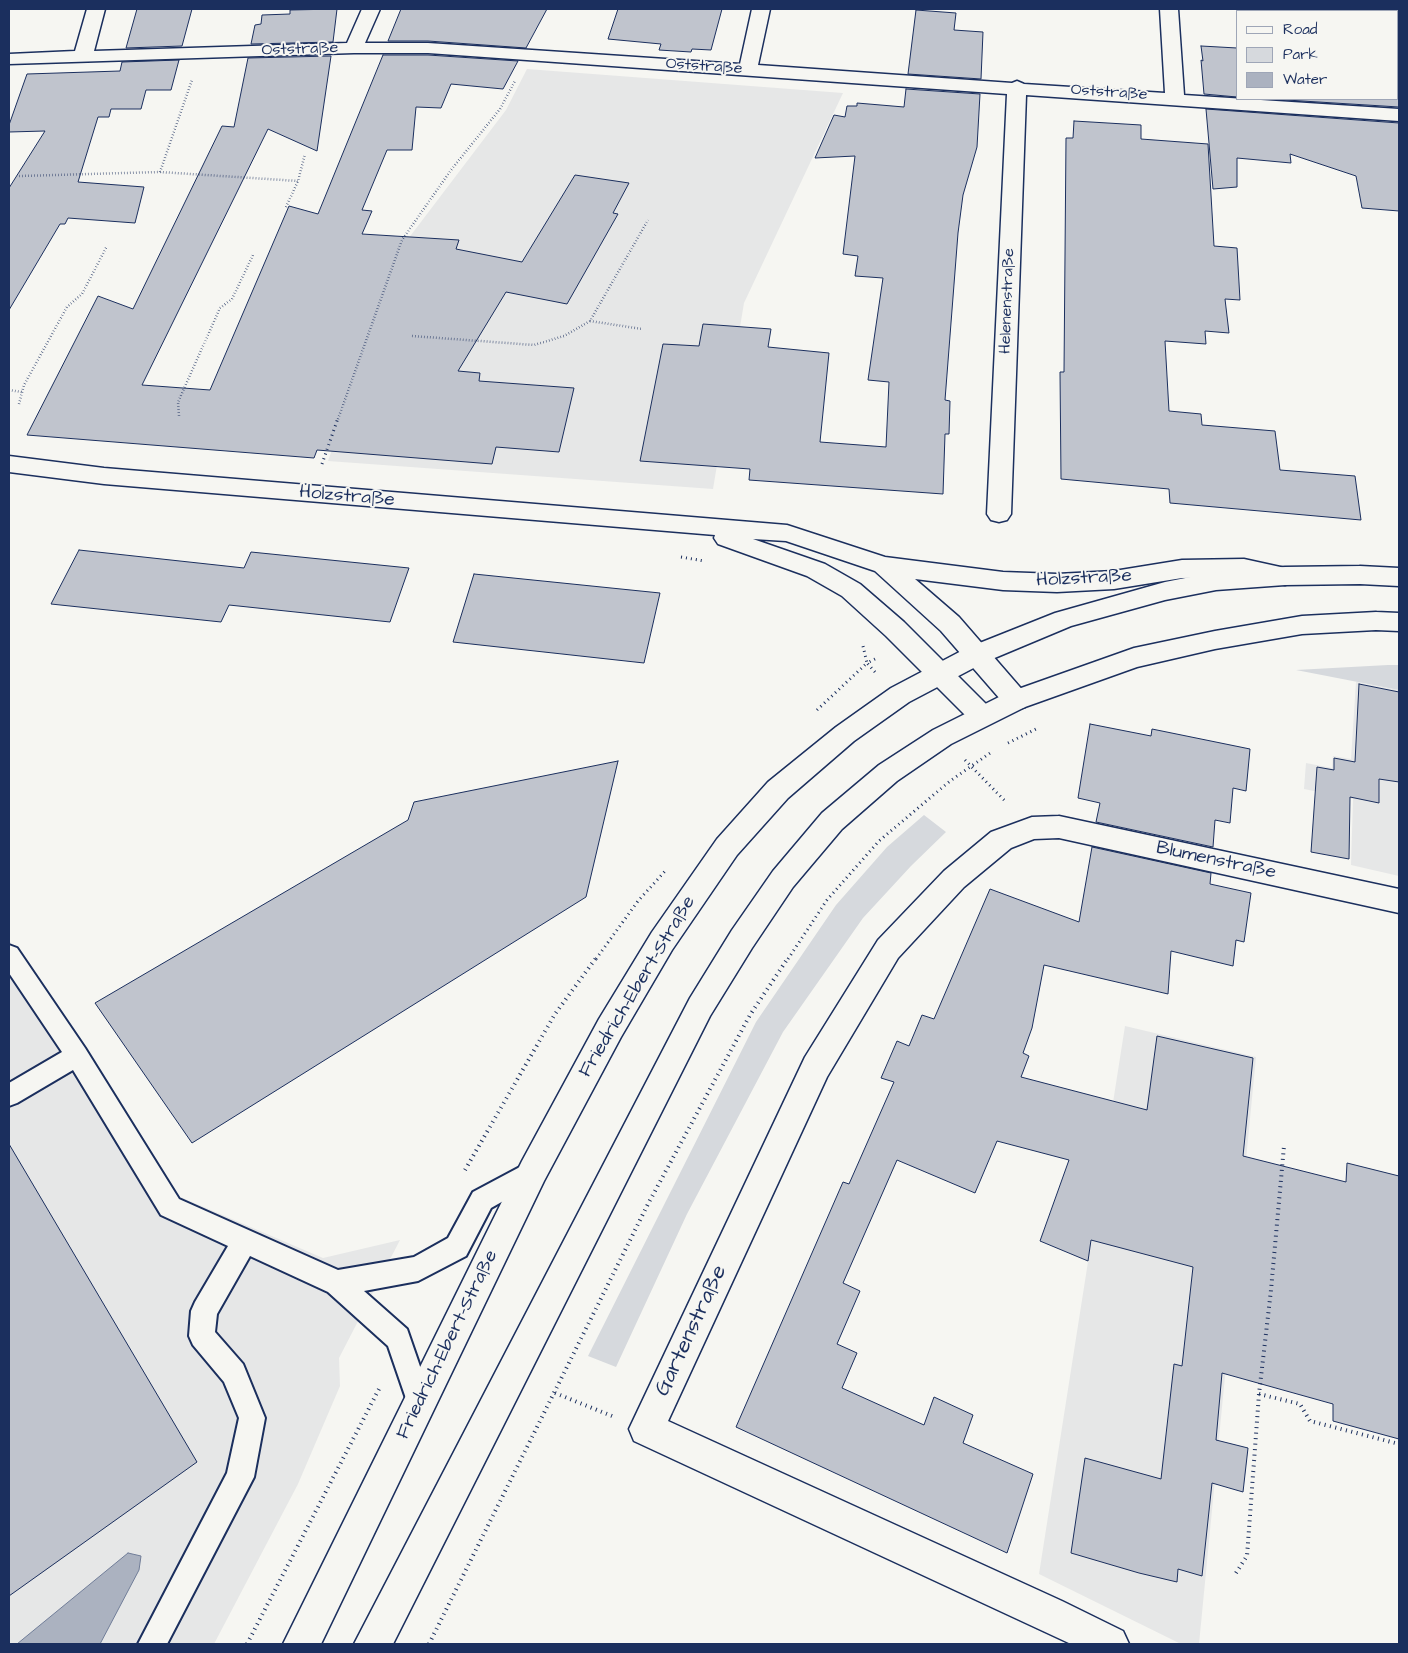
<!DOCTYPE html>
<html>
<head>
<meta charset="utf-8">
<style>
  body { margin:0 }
  #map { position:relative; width:1408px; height:1653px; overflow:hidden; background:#f6f6f2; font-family:"Architects Daughter",sans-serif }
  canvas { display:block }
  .frame { position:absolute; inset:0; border:10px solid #1b2f5e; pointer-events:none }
  .legend { position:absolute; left:1236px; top:10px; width:162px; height:90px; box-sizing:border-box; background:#f6f6f2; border:1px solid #9ea6b7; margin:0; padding:6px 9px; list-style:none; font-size:15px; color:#1b2f5e }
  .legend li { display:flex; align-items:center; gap:10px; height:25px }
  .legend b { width:25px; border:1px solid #9ea6b7 }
</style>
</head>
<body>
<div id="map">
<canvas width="1408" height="1653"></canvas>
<div class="frame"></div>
<ul class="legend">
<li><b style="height:6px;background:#f6f6f2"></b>Road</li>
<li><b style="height:14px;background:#d6d9dd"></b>Park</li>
<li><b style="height:14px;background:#abb2c0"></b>Water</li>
</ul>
</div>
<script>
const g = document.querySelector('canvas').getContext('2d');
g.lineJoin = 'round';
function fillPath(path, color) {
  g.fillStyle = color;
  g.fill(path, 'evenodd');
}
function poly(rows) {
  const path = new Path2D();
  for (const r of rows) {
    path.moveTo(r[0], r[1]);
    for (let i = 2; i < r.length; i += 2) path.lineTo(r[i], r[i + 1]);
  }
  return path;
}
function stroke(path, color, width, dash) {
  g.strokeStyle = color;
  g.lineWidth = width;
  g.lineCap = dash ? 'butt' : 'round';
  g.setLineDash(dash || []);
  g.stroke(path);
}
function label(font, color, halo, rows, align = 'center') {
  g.font = font + ' "Architects Daughter",sans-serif';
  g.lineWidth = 4;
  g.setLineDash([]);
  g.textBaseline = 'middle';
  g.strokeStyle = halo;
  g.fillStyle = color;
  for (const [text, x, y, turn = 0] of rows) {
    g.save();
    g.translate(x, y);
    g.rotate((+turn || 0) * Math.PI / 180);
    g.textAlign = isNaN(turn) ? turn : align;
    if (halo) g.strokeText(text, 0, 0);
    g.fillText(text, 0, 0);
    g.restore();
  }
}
const built = poly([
  [527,69,843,93,744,303,713,489,328,461,408,239,506,110],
  [1356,682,1399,690,1399,876,1351,865,1353,799,1304,789,1306,763,1332,768,1333,756,1351,759],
  [9,940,171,1193,323,1258,400,1240,339,1358,340,1386,298,1484,214,1644,9,1644],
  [1125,1026,1256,1057,1199,1644,1181,1644,1039,1574]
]);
const green = poly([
  [1388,665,1399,665,1399,690,1296,670],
  [924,815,946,832,911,866,863,918,783,1032,687,1214,616,1367,588,1356,756,1022,836,905,887,847]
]);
const water = poly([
  [128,1553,141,1556,139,1570,100,1644,17,1644,128,1553]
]);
const building = poly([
  [137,9,192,9,182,46,126,48,137,9],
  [337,9,333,42,251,44,255,25,261,24,262,15,290,14,290,10,337,9],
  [401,9,547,9,526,48,428,41,388,41,401,9],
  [618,9,722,9,711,50,692,49,691,52,659,50,661,44,608,39,618,9],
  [916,10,956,13,954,30,983,32,981,79,908,74,916,10],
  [1201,46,1237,48,1237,97,1204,94,1201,60,1203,61,1201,46],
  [383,55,428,55,518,61,503,89,451,84,441,108,416,107,412,150,387,150,362,210,372,211,362,234,459,240,456,249,522,262,575,175,629,183,613,213,618,214,567,304,506,292,458,371,480,373,479,381,574,388,559,452,496,447,492,464,317,450,314,458,27,435,98,296,133,309,222,126,234,127,248,58,331,56,317,151,268,129,142,385,210,390,289,206,318,214,383,55],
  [179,60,171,90,146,90,141,109,111,109,109,117,98,117,78,182,144,187,135,223,68,218,65,224,60,224,9,310,9,188,45,131,9,132,9,125,27,74,120,71,122,62,179,60],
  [906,89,980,94,977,147,963,195,958,233,945,400,950,401,949,434,945,434,943,494,749,480,750,469,640,461,663,344,699,346,703,324,771,329,768,347,829,353,820,442,886,447,889,382,868,380,883,278,855,276,858,256,843,254,855,156,815,158,834,115,845,117,847,106,857,106,857,103,904,107,906,89],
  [1270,99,1399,99,1399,107,1270,99],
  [1206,109,1399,123,1399,211,1362,208,1356,176,1290,154,1291,163,1237,158,1237,187,1213,189,1206,109],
  [1074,121,1141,125,1141,139,1208,144,1214,246,1237,248,1240,300,1225,299,1229,333,1205,331,1206,344,1165,341,1169,411,1201,414,1202,425,1275,431,1280,470,1355,476,1361,520,1170,503,1169,489,1061,479,1060,372,1064,372,1066,138,1073,138,1074,121],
  [79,550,244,568,251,552,409,568,390,622,229,605,221,622,51,604,79,550],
  [474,574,660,593,644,663,453,642,474,574],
  [1359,684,1399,692,1399,782,1379,779,1379,803,1350,797,1349,859,1311,852,1317,767,1334,770,1334,758,1355,762,1359,684],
  [1090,724,1151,736,1152,729,1250,749,1246,791,1233,788,1230,823,1215,820,1213,847,1096,822,1100,803,1078,798,1090,724],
  [618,761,586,897,192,1143,95,1003,408,820,414,802,618,761],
  [1092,847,1211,873,1210,884,1251,893,1244,942,1236,940,1233,966,1171,951,1168,994,1044,965,1032,1028,1023,1053,1029,1056,1021,1077,1147,1110,1157,1036,1253,1058,1243,1156,1346,1182,1347,1163,1399,1176,1399,1439,1333,1421,1333,1404,1222,1373,1216,1440,1248,1448,1243,1492,1212,1483,1202,1576,1178,1569,1177,1582,1139,1573,1071,1553,1085,1458,1161,1479,1174,1364,1182,1366,1193,1267,1091,1240,1088,1261,1040,1241,1069,1160,997,1141,975,1193,897,1160,843,1283,860,1291,837,1344,857,1353,842,1388,924,1425,934,1397,973,1415,963,1443,1033,1474,1007,1553,736,1427,843,1182,849,1184,894,1082,881,1078,897,1041,909,1046,922,1015,934,1019,990,889,1079,922,1092,847],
  [9,1144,197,1462,9,1596,9,1144]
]);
const pathFar2 = poly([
  [160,172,192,80],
  [19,176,160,172,298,181],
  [286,207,298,181,305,154],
  [590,321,642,329],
  [412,336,534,345,564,336,590,321,648,220],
  [9,390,22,392],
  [19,404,24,385,67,307,82,294,107,246],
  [179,416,178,402,220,308,232,299,254,253],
  [338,419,402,240,451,170,500,109,515,81]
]);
const pathFar1 = poly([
  [322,464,338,418],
  [681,557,704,561],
  [875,672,867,663,877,658],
  [817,710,867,663,863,646],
  [1008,743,1038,728],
  [965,760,1006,802],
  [596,959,638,901,667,869],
  [788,959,827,900,879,841,950,781,993,751]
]);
const path = poly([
  [465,1170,555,1014,596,958],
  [555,1393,612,1416],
  [1259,1394,1300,1404,1310,1421,1399,1444],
  [1236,1573,1247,1556,1259,1394,1271,1290,1284,1146],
  [247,1644,379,1389],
  [429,1644,648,1204,750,1015,788,958]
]);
const service = poly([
  [9,945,17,948,85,1048,179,1199,338,1270,414,1257,448,1238,473,1192,533,1160,542,1163,545,1171,542,1179,491,1208,466,1256,418,1281,364,1291,407,1329,433,1404,429,1413,420,1417,411,1413,388,1346,328,1292,250,1256,217,1314,215,1332,243,1364,265,1418,254,1477,167,1644,138,1644,227,1473,239,1418,224,1382,193,1345,189,1336,191,1311,195,1302,228,1246,161,1215,73,1070,17,1103,9,1106,9,1083,62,1052,9,973,9,945]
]);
const minor = poly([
  [87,9,105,9,94,51,347,43,362,9,380,9,365,43,428,43,740,64,752,9,770,9,758,65,1012,83,1017,81,1024,84,1165,93,1160,9,1178,9,1184,95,1399,109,1399,121,1026,95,1011,514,1007,520,999,522,991,520,987,514,1007,94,428,53,354,53,9,64,9,54,75,51,87,9],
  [9,456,104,468,787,525,885,557,1003,572,1057,574,1114,571,1182,560,1244,559,1294,570,1297,576,1294,582,1285,585,1244,577,1182,578,1114,589,1057,592,1003,590,915,579,959,617,1025,693,1029,700,1025,707,1016,710,1007,707,941,631,875,571,786,541,753,539,825,564,860,584,904,622,991,709,995,716,991,723,982,726,973,723,886,636,842,596,807,576,718,544,714,538,715,535,104,484,9,472,9,456],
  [1059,816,1399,889,1399,913,1059,838,1034,839,1011,848,964,887,898,958,827,1077,668,1421,1062,1601,1123,1631,1129,1644,1071,1644,634,1441,629,1429,805,1057,878,940,944,871,991,832,1032,817,1059,816]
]);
const secondary = poly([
  [1360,566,1399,568,1399,586,1360,584,1285,585,1216,590,1165,600,1071,626,985,662,909,702,854,741,788,798,737,855,672,950,621,1037,544,1181,321,1644,283,1644,522,1161,599,1019,652,932,717,839,768,782,836,727,891,688,967,648,1055,613,1165,582,1216,572,1285,567,1360,566],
  [1376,612,1399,613,1399,631,1376,630,1302,634,1215,649,1137,667,1025,707,951,744,897,781,842,829,793,887,752,948,710,1016,393,1644,354,1644,690,998,732,930,773,871,822,813,879,765,933,730,1007,693,1134,648,1215,631,1302,616,1376,612]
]);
const farStreetnames = [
  ["Oststraße",300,50,-2],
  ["Oststraße",704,67,4],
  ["Oststraße",1109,93,4],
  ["Helenenstraße",1008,301,-88]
];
const streetNames = [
  ["Holzstraße",347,497,5],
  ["Holzstraße",1084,579,-3],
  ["Blumenstraße",1216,861,12],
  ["Friedrich-Ebert-Straße",638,987,-59],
  ["Friedrich-Ebert-Straße",448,1345,-64]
];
const nearStreetnames = [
  ["Gartenstraße",692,1331,-65]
];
fillPath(built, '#e6e7e7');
fillPath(green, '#d6d9dd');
fillPath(water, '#abb2c0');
stroke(water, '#717e99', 1);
fillPath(building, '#c0c4cd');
stroke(building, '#1b2f5e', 1);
stroke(service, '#1b2f5e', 4);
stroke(minor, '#1b2f5e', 3);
stroke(secondary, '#1b2f5e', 3);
stroke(pathFar2, '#1b2f5e', 2.5, [0.5, 2.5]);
stroke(pathFar1, '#1b2f5e', 3, [1, 4]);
stroke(path, '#1b2f5e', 4, [1, 4.5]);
fillPath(service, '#f6f6f2');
fillPath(minor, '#f6f6f2');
fillPath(secondary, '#f6f6f2');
label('16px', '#1b2f5e', '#f6f6f2', farStreetnames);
label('19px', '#1b2f5e', '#f6f6f2', streetNames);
label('22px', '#1b2f5e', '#f6f6f2', nearStreetnames);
</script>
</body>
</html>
